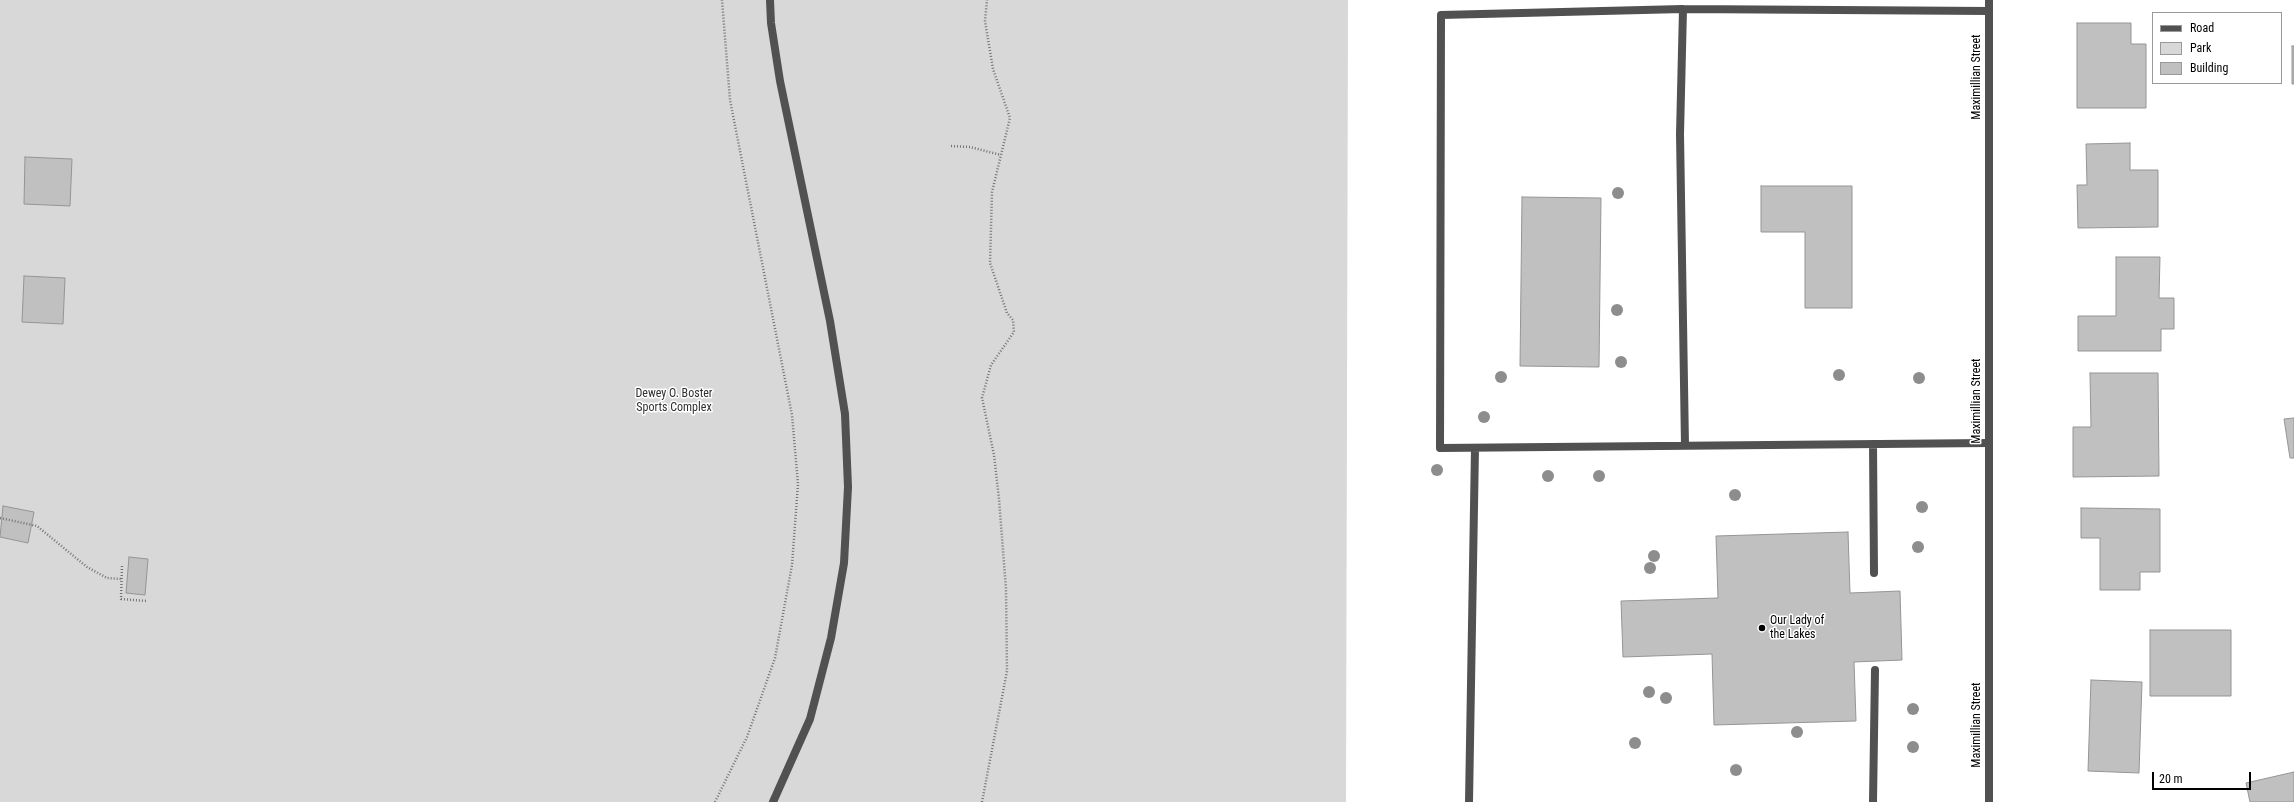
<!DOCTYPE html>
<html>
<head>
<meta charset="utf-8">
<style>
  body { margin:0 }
  #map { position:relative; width:2294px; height:802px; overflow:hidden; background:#fff; font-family:"Roboto Condensed",sans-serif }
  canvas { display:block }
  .legend { position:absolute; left:2152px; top:12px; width:130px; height:72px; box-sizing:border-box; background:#fff; border:1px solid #999; margin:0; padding:5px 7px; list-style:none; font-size:12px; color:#000 }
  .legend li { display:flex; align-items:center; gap:8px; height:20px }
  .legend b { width:20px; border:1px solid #999 }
  .scale { position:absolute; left:2152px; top:772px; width:99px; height:18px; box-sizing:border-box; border:2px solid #000; border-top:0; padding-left:5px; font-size:12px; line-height:14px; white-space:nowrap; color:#000; -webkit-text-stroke:3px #fff; paint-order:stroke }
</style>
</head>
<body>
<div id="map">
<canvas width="2294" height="802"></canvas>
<ul class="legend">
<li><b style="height:5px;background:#515151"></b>Road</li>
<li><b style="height:11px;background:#d8d8d8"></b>Park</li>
<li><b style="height:11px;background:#c0c0c0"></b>Building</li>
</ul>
<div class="scale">20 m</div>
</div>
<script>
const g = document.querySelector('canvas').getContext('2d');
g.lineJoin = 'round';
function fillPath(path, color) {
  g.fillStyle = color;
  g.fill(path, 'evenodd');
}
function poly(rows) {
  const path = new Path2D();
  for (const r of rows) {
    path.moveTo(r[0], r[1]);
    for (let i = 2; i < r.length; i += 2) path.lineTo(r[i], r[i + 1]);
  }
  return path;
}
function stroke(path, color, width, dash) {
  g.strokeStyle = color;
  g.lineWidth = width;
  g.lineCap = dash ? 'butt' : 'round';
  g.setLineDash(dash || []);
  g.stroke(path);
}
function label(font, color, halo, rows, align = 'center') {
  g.font = font + ' "Roboto Condensed",sans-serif';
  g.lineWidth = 3;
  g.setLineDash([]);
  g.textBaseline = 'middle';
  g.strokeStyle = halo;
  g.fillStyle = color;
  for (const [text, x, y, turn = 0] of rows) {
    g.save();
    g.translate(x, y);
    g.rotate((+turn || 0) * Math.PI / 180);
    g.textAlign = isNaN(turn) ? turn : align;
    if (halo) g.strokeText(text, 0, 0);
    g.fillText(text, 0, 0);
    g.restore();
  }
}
const green = poly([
  [0,0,1348,0,1346,802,0,802]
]);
const building = poly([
  [2077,23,2131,23,2131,44,2146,44,2146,108,2077,108,2077,23],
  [2292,46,2294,46,2294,84,2292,84,2292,46],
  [2130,143,2130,170,2158,170,2158,227,2078,228,2077,185,2087,185,2086,144,2130,143],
  [25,157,72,159,70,206,24,204,25,157],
  [1761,186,1852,186,1852,308,1805,308,1805,232,1761,232,1761,186],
  [1522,197,1601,198,1599,367,1520,366,1522,197],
  [2116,257,2160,257,2159,298,2174,298,2174,329,2161,329,2161,351,2078,351,2078,316,2116,316,2116,257],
  [24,276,65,278,63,324,22,322,24,276],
  [2090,373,2158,373,2159,476,2073,477,2073,427,2091,427,2090,373],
  [2294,418,2294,458,2290,458,2284,419,2294,418],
  [3,506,34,512,28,543,0,537,3,506],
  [2081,508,2160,509,2160,572,2140,572,2140,590,2100,590,2100,538,2081,538,2081,508],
  [1848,532,1850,593,1900,591,1902,660,1854,662,1856,721,1714,725,1712,654,1623,657,1621,601,1718,598,1716,536,1848,532],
  [129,557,148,559,145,595,126,593,129,557],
  [2150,630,2231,630,2231,696,2150,696,2150,630],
  [2091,680,2142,682,2139,773,2088,771,2091,680],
  [2294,772,2294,802,2250,802,2246,783,2294,772]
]);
const path = poly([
  [951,146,970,147,1001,155],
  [0,518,37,526,87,567,107,578,122,579],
  [122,566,121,599,147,601],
  [715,802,747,737,775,658,792,565,798,484,792,415,730,100,722,0],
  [982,802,1007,671,1006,589,999,499,994,455,982,398,991,365,1014,332,1013,320,1007,313,990,263,992,192,1010,118,993,69,985,21,987,0]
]);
const service = poly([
  [770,0,771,23,780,81,830,321,845,414,848,487,844,563,831,638,810,719,773,802],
  [1683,9,1680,134,1685,446],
  [1989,11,1683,9,1441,15,1440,448,1989,443],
  [1873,444,1874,573],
  [1469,802,1475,448],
  [1873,802,1875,670]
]);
const minor = poly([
  [1989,0,1989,802]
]);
const trees = [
  [1618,193],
  [1617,310],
  [1621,362],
  [1839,375],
  [1501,377],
  [1919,378],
  [1484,417],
  [1437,470],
  [1548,476],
  [1599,476],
  [1735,495],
  [1922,507],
  [1918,547],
  [1654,556],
  [1650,568],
  [1649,692],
  [1666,698],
  [1913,709],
  [1797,732],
  [1635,743],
  [1913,747],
  [1736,770]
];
const markers = [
  [1762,628,4,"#000"]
];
const streetNames = [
  ["Maximillian Street",1977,77,-90],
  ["Maximillian Street",1977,401,-90],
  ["Maximillian Street",1977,725,-90]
];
const parkNames = [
  ["Dewey O. Boster",674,394],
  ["Sports Complex",674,408]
];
const poiNames = [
  ["Our Lady of",1770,621],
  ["the Lakes",1770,635]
];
fillPath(green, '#d8d8d8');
fillPath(building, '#c0c0c0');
stroke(building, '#959595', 1);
stroke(path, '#737373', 2.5, [1, 2]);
stroke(service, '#515151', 8);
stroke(minor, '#515151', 8);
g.fillStyle = '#8d8d8d';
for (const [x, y] of trees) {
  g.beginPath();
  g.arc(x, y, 6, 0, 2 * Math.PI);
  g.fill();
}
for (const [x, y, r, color] of markers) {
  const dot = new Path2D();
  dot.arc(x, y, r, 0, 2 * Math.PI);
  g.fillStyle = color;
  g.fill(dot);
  stroke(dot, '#fff', 1.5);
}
label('12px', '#000', '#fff', streetNames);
label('12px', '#2f2f2f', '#fff', parkNames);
label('12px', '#000', '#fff', poiNames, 'left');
</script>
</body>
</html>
